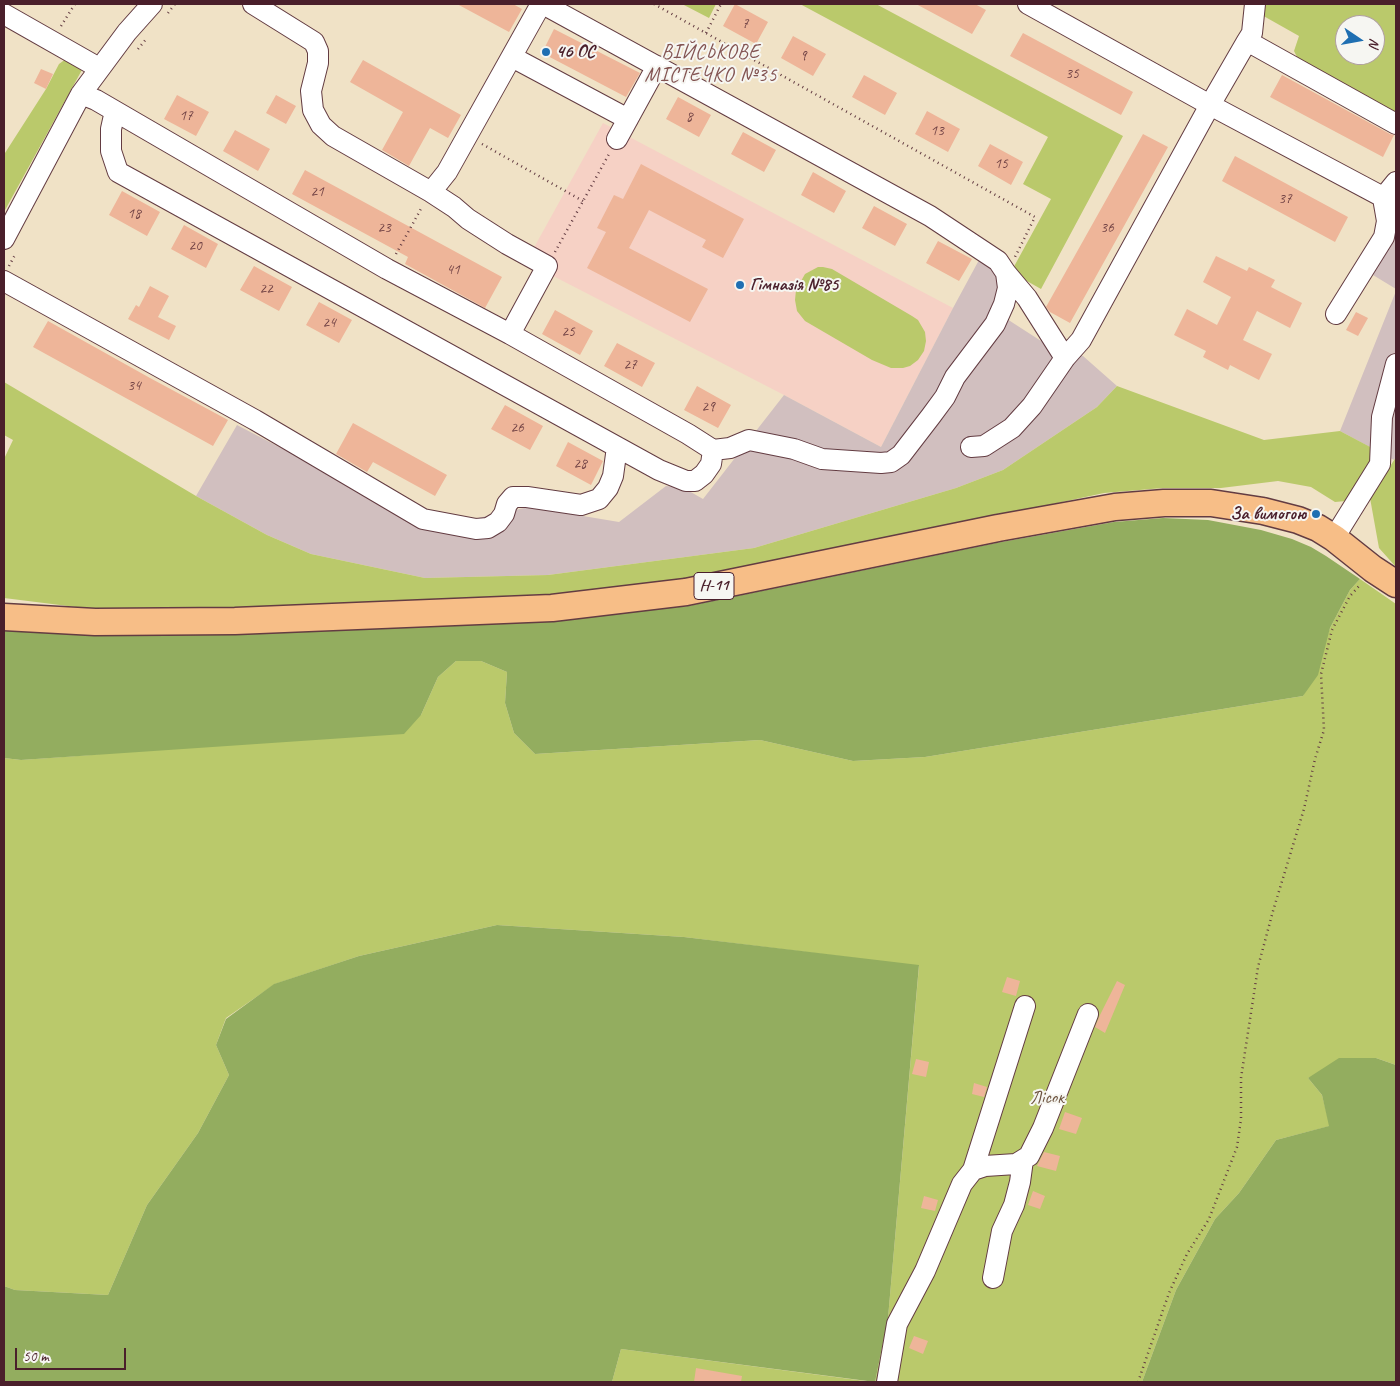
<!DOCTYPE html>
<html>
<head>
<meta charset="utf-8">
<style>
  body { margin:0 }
  #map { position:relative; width:1400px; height:1386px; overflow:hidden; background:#f0e2c6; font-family:Caveat,sans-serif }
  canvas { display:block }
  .frame { position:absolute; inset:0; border:5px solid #4a1f2b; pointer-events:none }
  .north { position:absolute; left:1335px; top:15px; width:50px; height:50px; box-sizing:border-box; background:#f6f6f2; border:1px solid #b1a0a2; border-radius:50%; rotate:102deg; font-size:14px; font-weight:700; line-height:20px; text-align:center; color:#4a1f2b }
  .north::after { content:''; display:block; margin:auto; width:18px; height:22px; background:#1f6fb2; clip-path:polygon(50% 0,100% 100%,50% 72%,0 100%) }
  .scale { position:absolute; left:15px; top:1348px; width:111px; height:22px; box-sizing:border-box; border:2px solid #4a1f2b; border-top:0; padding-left:6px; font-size:15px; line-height:18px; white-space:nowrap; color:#4a1f2b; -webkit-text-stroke:4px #f6f6f2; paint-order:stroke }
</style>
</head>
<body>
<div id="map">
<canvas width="1400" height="1386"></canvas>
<div class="frame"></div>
<div class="north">N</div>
<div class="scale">50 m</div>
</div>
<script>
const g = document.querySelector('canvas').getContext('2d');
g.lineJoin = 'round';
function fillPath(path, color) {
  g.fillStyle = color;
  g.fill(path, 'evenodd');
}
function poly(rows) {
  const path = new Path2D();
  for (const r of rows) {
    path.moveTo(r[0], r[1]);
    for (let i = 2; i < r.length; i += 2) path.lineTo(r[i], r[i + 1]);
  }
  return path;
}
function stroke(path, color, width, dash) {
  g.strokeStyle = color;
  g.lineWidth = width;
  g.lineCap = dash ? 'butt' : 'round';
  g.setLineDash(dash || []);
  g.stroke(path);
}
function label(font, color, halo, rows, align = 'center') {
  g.font = font + ' Caveat,sans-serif';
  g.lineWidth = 4;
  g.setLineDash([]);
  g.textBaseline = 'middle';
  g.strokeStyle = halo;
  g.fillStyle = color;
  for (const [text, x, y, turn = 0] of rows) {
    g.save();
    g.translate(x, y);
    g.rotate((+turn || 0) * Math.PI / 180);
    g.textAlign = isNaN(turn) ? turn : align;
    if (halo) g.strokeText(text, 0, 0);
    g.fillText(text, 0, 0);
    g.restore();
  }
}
const built = poly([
  [603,123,953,308,881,447,784,395,526,262]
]);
const industrial = poly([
  [1396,235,1396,289,1373,275],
  [979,260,997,271,1000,282,993,310,1055,350,1083,356,1117,386,1097,407,1003,470,956,488,754,548,548,575,425,578,311,554,267,535,196,496,237,425,352,485,422,530,529,507,619,522,666,486,682,487,703,499,784,395,881,447,953,308],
  [1396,291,1396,457,1394,460,1340,431]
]);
const green = poly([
  [682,4,716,4,709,18],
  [800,4,876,4,1123,136,1041,289,1011,272,1051,199,1023,184,1048,137],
  [1260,4,1396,4,1396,118,1301,65,1294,51,1299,36,1260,14],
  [1345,25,1375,25,1375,55,1345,55],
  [67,58,83,68,4,212,4,152,5,153,46,89,59,64],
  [818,267,823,267,832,269,912,316,918,320,925,332,926,341,924,351,918,360,910,366,903,368,891,368,872,360,805,321,797,311,795,300,796,290,805,274],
  [4,382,196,496,267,535,311,554,425,578,548,575,754,548,956,488,1003,470,1097,407,1117,386,1264,440,1340,431,1374,449,1372,461,1346,501,1335,502,1311,487,1278,481,1221,488,1163,488,1104,493,992,517,683,579,552,594,232,608,92,609,4,598,4,459,13,440,4,435],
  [1396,457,1396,567,1379,548,1370,498],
  [1360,579,1396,604,1396,1065,1376,1058,1308,1078,1322,1095,1330,1126,1276,1140,1239,1193,1215,1219,1176,1290,1142,1382,875,1382,888,1318,919,966,684,937,497,925,359,956,275,984,226,1018,216,1045,229,1075,198,1133,147,1205,108,1295,15,1290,4,1286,4,758,21,760,91,755,421,715,438,677,456,661,481,661,507,672,505,703,514,733,535,754,760,740,853,761,925,757,1303,696,1323,648,1330,628,1350,590],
  [621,1349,873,1382,612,1382]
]);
const forest = poly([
  [1163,518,1208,520,1261,530,1292,539,1311,547,1326,556,1360,579,1350,590,1330,628,1318,675,1303,696,925,757,853,761,760,740,535,754,514,733,505,703,507,672,481,661,456,661,438,677,421,715,404,734,21,760,4,758,4,633,9,625,98,632,236,634,553,620,688,606,996,543,1114,522],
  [497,925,684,937,919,965,888,1318,875,1382,621,1349,612,1382,4,1382,4,1286,15,1290,108,1295,147,1205,198,1133,229,1075,216,1045,226,1019,274,984,359,956],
  [1339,1058,1376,1058,1396,1065,1396,1382,1142,1382,1176,1290,1215,1219,1239,1193,1276,1140,1329,1126,1322,1095,1308,1078]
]);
const building = poly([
  [457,4,513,4,522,9,509,32],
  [735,4,768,22,756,44,723,26],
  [916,4,975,4,986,10,972,34],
  [554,29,640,73,626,97,542,53],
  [1023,33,1133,92,1121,115,1010,56],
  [793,36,826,54,813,76,781,58],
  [363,60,461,115,448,138,430,128,409,166,382,150,403,112,350,82],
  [41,69,53,74,46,89,34,83],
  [864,75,897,93,885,115,852,97],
  [1282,75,1390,134,1394,135,1383,157,1270,97],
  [177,95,209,112,196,136,164,119],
  [276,95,296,106,286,124,266,113],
  [678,97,711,115,699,137,666,119],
  [927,111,960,129,948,152,915,134],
  [235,130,270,149,258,171,223,151],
  [743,132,776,150,764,172,731,154],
  [1143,134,1168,147,1070,323,1050,312,1046,307],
  [990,144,1023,162,1011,185,978,166],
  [1235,156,1348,217,1335,242,1222,181],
  [641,164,744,219,723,258,702,247,706,240,649,210,629,248,708,289,690,322,587,268,606,232,597,228,614,195,623,199],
  [305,170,502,277,485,308,405,264,408,257,292,194],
  [813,172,846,191,834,213,801,195],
  [122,191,160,212,147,236,109,215],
  [874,206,907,224,895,246,862,228],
  [184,225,218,244,206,268,171,249],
  [938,241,972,259,959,281,926,263],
  [1216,256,1247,271,1249,267,1275,280,1271,287,1302,303,1290,328,1257,311,1243,340,1272,354,1259,380,1230,365,1228,370,1203,357,1206,351,1174,335,1187,309,1217,325,1231,297,1203,282],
  [254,266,292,287,279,311,240,290],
  [150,286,169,296,158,317,176,326,169,340,128,319,136,305,139,307],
  [319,302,352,320,339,343,306,325],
  [555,310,593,331,580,355,542,334],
  [1356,312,1368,318,1358,336,1346,330],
  [48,321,150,378,228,420,213,446,33,347],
  [617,343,655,363,642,387,604,366],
  [697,386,731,405,718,428,684,410],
  [505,405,543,426,530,450,491,429],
  [353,423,447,475,435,496,373,462,367,472,336,454],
  [568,442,603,461,591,485,556,466],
  [1007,977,1020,981,1016,996,1002,992],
  [1117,981,1125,985,1105,1033,1095,1027,1100,1015],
  [916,1059,929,1062,926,1077,912,1074],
  [974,1083,987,1087,984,1097,972,1094],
  [1065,1112,1082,1118,1076,1134,1059,1129],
  [1044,1152,1060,1156,1056,1171,1037,1166],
  [1033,1191,1045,1196,1040,1209,1028,1205],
  [924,1196,938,1200,935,1211,921,1208],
  [914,1336,928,1341,923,1354,909,1348],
  [696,1368,742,1376,741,1382,694,1382]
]);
const path = poly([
  [654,4,1035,217,1015,257],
  [168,13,175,4],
  [61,26,75,4],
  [706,33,721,4],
  [138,49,147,38],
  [482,144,583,201],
  [555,252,609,154],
  [396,254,422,207],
  [9,266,16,253],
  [1138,1382,1169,1293,1187,1254,1209,1219,1237,1147,1241,1119,1241,1078,1258,967,1273,911,1304,809,1315,759,1324,730,1321,674,1332,630,1350,596,1360,585]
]);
const minor = poly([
  [253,4,314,42,318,51,318,63,311,91,313,110,321,125,333,136,431,192],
  [543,4,930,216,998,261,1006,273,1027,298,1065,358],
  [1028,4,1210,105,1396,204],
  [4,14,99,68],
  [1247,41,1396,124],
  [512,57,628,119],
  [81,94,96,100,387,269,510,334,688,434,713,450,730,448,749,440,794,449,822,459,881,463,891,462,901,455,931,416,945,397,955,377,995,324,1004,304,1008,288,1006,273],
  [115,111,111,129,111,151,118,172,659,470,686,481,695,481,704,474,711,464,713,450],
  [617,139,657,66],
  [4,239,81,94,127,32,152,4],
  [4,281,255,420,423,519,476,529,488,528,498,522,504,514,507,504,513,497,527,497,581,505,599,499,608,488,613,476,617,447],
  [1336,314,1384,237,1387,221,1383,198,1396,182],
  [510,334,547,266,507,244,468,219,454,207,431,192,447,172,541,4],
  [971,447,984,446,1012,428,1032,406,1065,358,1081,340,1210,105,1247,41,1252,33,1255,4],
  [1334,538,1380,464,1382,417,1396,364],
  [973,1170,1025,1006],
  [993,1278,1002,1231,1014,1205,1020,1182,1023,1160],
  [887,1382,897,1324,925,1271,962,1184,973,1170,985,1166,1016,1164,1029,1156,1043,1128,1088,1014]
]);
const major = poly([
  [4,617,95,622,235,621,552,608,686,592,998,528,1115,507,1164,503,1211,503,1263,511,1298,520,1318,528,1334,538,1373,569,1396,584]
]);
const markers = [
  [546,52,5,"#1f6fb2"],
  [740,285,5,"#1f6fb2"],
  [1316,514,5,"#1f6fb2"]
];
const numberNames = [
  ["7",745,24],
  ["9",803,56],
  ["35",1072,74],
  ["17",186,116],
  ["8",689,117],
  ["13",937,131],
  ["15",1001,164],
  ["21",317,192],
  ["37",1285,199],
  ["18",134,214],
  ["23",384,228],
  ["36",1107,228],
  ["20",195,246],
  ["41",453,270],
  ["22",266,289],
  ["24",329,323],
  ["25",568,332],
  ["27",630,365],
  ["34",134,386],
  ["29",708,407],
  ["26",517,428],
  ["28",580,464]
];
const shields = [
  [714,586,40]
];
const shieldNames = [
  ["Н-11",714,586]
];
const poiNames = [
  ["46 ОС",556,52],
  ["Гімназія №85",750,285],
  ["За вимогою",1306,514,"right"]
];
const parkNames = [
  ["Лісок",1047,1098]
];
const quarterNames = [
  ["ВІЙСЬКОВЕ",711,53],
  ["МІСТЕЧКО №35",711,76]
];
fillPath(built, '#f6d1c5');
fillPath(industrial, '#d1bfbf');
fillPath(green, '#bac96b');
fillPath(forest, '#93ad5f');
fillPath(building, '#eeb599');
stroke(minor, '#633c42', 22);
stroke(major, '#633c42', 29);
stroke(path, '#633c42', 2.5, [1, 4]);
stroke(minor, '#fff', 20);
stroke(major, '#f7be87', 26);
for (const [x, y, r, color] of markers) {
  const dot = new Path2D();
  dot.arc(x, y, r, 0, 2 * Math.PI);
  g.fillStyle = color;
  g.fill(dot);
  stroke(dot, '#f6f6f2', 2);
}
label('15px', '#734446', null, numberNames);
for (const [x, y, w] of shields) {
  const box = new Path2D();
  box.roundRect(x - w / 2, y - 13.5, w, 27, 4);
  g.fillStyle = '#f6f6f2';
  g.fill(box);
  stroke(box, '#4a1f2b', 1);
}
label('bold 16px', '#4a1f2b', null, shieldNames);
label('bold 18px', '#4a1f2b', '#f6f6f2', poiNames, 'left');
label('18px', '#6c523e', '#f6f6f2', parkNames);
g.letterSpacing = '1px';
label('20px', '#835452', '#f6f6f2', quarterNames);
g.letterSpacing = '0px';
</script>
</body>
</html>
